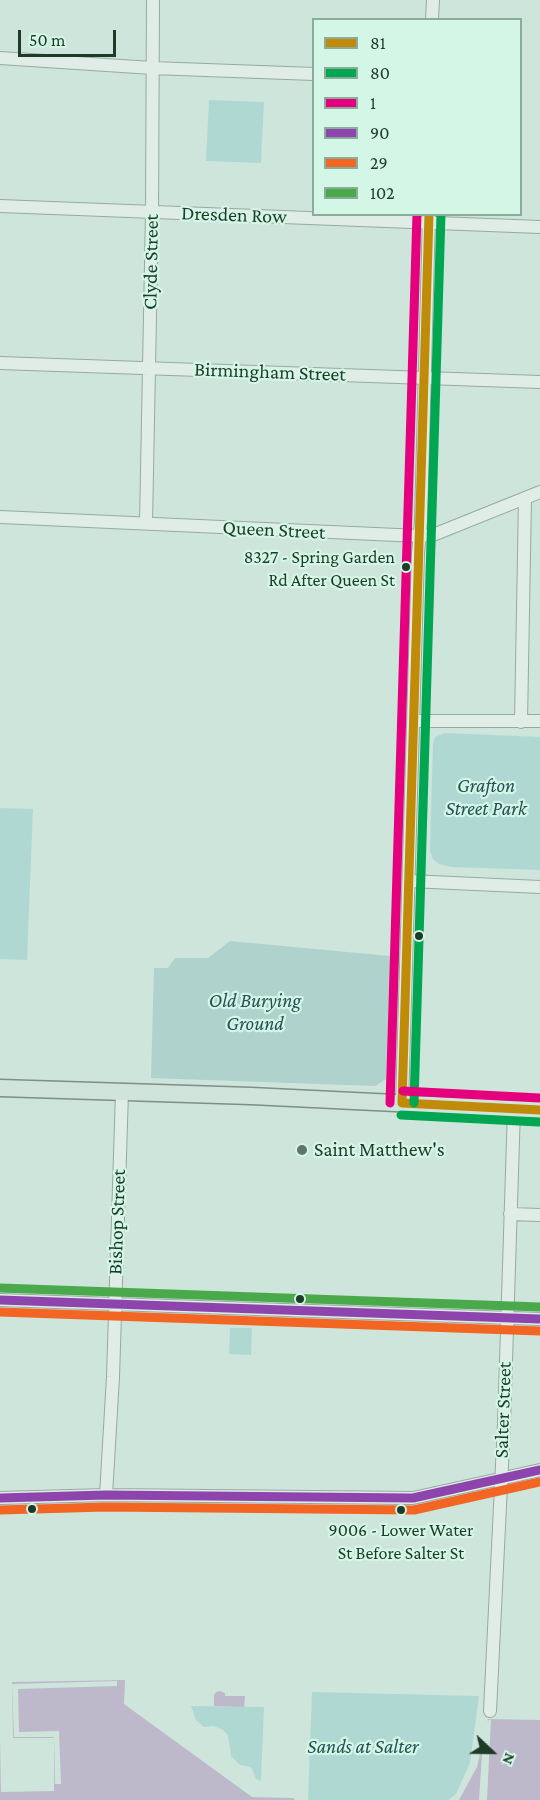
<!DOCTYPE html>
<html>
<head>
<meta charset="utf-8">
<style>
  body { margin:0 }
  #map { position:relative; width:540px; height:1800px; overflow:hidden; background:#cee5db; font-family:"Crimson Pro",serif }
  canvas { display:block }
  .legend { position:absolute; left:312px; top:18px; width:210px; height:198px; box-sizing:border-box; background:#d4f6e7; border:2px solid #8bab9b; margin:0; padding:8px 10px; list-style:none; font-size:18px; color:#1e3a28 }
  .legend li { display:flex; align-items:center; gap:12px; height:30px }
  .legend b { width:30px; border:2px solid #8bab9b }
  .north { position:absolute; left:462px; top:1722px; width:60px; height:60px; -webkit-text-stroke:4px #d4f6e7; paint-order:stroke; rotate:112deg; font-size:16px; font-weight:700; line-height:24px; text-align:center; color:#1e3a28 }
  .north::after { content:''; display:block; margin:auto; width:21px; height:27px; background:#1e3a28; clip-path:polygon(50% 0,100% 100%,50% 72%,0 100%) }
  .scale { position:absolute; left:18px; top:30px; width:98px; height:27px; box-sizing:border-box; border:3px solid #1e3a28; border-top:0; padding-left:8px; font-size:18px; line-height:21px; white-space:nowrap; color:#1e3a28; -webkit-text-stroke:4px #d4f6e7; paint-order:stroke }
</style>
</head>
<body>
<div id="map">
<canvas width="540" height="1800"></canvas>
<ul class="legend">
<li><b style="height:8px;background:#c18b0a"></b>81</li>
<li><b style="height:8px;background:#00a651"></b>80</li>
<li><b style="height:8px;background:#e5007d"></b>1</li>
<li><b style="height:8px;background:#8e44ad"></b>90</li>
<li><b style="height:8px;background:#f26522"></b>29</li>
<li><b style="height:8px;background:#4aaa4b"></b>102</li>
</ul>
<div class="north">N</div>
<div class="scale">50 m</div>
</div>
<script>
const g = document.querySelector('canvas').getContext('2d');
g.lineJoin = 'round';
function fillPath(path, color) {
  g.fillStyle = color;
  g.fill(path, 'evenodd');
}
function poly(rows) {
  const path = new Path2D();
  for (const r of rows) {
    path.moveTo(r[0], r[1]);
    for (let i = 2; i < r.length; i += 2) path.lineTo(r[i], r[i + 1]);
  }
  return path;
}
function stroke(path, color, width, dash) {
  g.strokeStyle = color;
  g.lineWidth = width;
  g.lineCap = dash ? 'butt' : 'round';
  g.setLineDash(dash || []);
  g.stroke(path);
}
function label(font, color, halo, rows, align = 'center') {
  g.font = font + ' "Crimson Pro",serif';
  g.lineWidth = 4.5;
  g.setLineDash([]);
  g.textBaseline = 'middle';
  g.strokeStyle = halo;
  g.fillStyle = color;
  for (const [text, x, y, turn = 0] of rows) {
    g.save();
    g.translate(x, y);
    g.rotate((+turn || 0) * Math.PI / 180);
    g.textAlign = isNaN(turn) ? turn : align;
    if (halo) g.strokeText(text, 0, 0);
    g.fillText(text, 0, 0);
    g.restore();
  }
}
const green = poly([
  [209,100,264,102,261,163,206,161],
  [445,733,540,737,540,870,451,867,439,864,433,859,430,851,433,743,435,737],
  [0,808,33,809,27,960,0,959],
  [230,1328,252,1328,251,1355,229,1354],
  [312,1692,479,1696,470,1763,456,1794,448,1800,308,1800],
  [191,1706,264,1707,261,1781,256,1779,251,1767,240,1765,231,1756,229,1741,227,1734,223,1730,214,1726,204,1727,196,1720]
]);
const cemetery = poly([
  [230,941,390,956,386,1079,375,1086,151,1078,154,968,168,968,175,958,208,958]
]);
const water = poly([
  [125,1680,124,1704,252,1797,293,1798,295,1800,0,1800,0,1738,1,1792,54,1791,54,1738,13,1738,12,1682],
  [220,1691,225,1693,225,1696,245,1696,244,1707,214,1706,214,1695,216,1692],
  [488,1719,540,1720,540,1800,459,1800,477,1767]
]);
const pier = poly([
  [117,1681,117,1686,18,1689,19,1732,59,1731,61,1784,55,1784,54,1737,14,1737,12,1684],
  [491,1719,487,1800,479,1800,484,1723]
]);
const minor = poly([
  [432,20,433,0],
  [0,58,152,68,314,74],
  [0,206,540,227],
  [0,363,540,382],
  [0,517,419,536,433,535,540,492],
  [146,523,152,212,153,0],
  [414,721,540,721],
  [521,722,525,498],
  [410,881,540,887],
  [402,1103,418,553,421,521,429,214],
  [510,1214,540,1215],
  [0,1300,540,1319],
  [106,1495,113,1377,122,1092],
  [0,1498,106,1495,413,1498,540,1470],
  [490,1711,504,1424,514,1109]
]);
const major = poly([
  [0,1088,251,1096,540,1110]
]);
const bus1 = poly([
  [402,1103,429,214],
  [402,1103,540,1110]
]);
const bus2 = poly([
  [414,1103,441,214],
  [401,1115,539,1122]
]);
const bus3 = poly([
  [403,1091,540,1098],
  [390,1103,417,214]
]);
const bus4 = poly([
  [0,1300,540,1319],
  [0,1498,106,1495,413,1498,540,1470]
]);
const bus5 = poly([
  [0,1312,540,1331],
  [0,1510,106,1507,414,1510,540,1482]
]);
const bus6 = poly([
  [0,1288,540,1307]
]);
const markers = [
  [406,567,5,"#1e3a28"],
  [419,936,5,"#1e3a28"],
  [302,1150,6,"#5c7667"],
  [300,1299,5,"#1e3a28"],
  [32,1509,5,"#1e3a28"],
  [401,1510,5,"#1e3a28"]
];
const busNames = [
  ["8327 - Spring Garden",395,557],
  ["Rd After Queen St",395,580],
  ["9006 - Lower Water",401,1530,"center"],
  ["St Before Salter St",401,1553,"center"]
];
const streetNames = [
  ["Dresden Row",234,215,2],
  ["Clyde Street",151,262,-89],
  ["Birmingham Street",270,372,2],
  ["Queen Street",274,530,3],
  ["Bishop Street",117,1222,-88],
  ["Salter Street",503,1410,-88]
];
const parkNames = [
  ["Grafton",486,786],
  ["Street Park",486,809],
  ["Old Burying",255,1001],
  ["Ground",255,1024],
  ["Sands at Salter",363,1747]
];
const poiNames = [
  ["Saint Matthew's",314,1150]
];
fillPath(green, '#b0d8d3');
fillPath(cemetery, '#b0d2cd');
fillPath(water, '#bdb9ca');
fillPath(pier, '#cee5db');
stroke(minor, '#97aaa0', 14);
stroke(major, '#7d9086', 19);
stroke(minor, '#e0ede7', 12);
stroke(major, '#d1e4dc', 16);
stroke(bus1, '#c18b0a', 9);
stroke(bus2, '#00a651', 9);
stroke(bus3, '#e5007d', 9);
stroke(bus4, '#8e44ad', 9);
stroke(bus5, '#f26522', 9);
stroke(bus6, '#4aaa4b', 9);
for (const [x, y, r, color] of markers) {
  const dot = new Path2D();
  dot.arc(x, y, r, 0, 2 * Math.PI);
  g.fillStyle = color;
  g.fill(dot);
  stroke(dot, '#d4f6e7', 2);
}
label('18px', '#1e3a28', '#d4f6e7', busNames, 'right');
label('20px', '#1e3a28', '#d4f6e7', streetNames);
label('italic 20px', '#255156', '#d4f6e7', parkNames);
label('20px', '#1e3a28', '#d4f6e7', poiNames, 'left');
</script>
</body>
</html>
